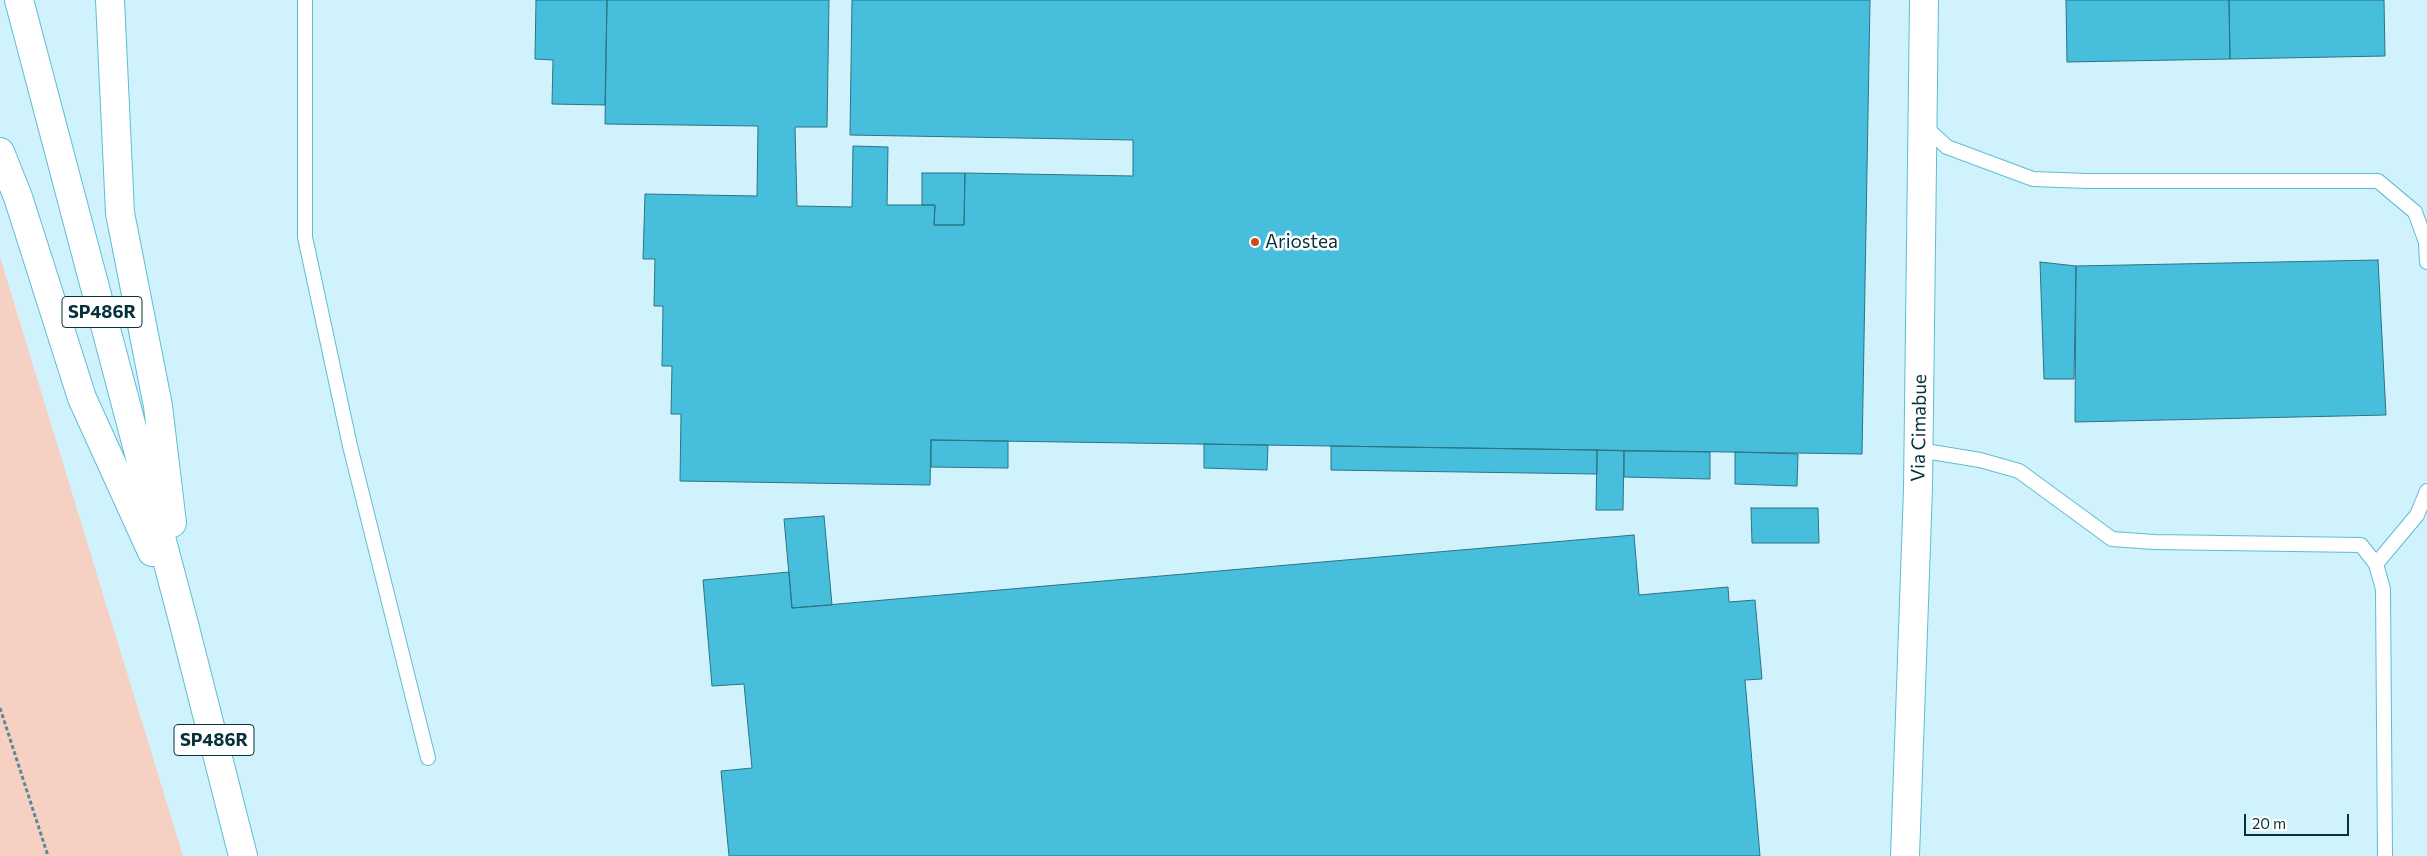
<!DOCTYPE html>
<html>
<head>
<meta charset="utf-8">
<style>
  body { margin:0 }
  #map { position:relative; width:2427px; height:856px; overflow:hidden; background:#d0f2fc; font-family:Commissioner,sans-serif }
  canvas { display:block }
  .scale { position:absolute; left:2244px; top:814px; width:105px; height:22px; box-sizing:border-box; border:2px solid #06303a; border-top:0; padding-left:6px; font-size:15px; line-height:18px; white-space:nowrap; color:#06303a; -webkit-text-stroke:4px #fff; paint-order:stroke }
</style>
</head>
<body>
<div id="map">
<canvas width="2427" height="856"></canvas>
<div class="scale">20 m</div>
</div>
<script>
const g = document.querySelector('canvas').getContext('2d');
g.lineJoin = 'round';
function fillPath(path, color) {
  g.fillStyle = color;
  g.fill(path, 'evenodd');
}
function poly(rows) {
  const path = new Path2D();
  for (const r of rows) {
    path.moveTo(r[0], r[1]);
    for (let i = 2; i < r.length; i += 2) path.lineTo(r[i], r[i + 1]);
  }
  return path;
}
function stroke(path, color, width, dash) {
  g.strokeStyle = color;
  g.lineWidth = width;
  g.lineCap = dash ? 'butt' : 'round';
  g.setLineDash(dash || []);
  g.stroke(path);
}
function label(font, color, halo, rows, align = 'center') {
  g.font = font + ' Commissioner,sans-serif';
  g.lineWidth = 5;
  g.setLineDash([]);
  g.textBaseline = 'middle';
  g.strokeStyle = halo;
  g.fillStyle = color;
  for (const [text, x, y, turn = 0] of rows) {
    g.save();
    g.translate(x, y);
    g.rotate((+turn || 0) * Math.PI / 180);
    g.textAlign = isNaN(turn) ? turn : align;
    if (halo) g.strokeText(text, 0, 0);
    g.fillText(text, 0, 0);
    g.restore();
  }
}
const green = poly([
  [0,257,183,856,0,856]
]);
const building = poly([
  [536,0,607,0,605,105,552,104,553,60,535,59,536,0],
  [607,0,829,0,827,127,795,127,797,206,852,207,853,146,888,147,887,205,935,205,934,225,964,225,965,173,1133,176,1133,140,850,135,852,0,1870,0,1862,454,931,440,930,485,680,481,681,414,671,414,672,366,662,366,663,306,654,306,655,259,643,259,645,194,757,196,758,126,605,124,607,0],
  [2066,0,2229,0,2230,59,2067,62,2066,0],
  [2229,0,2384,0,2385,56,2230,59,2229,0],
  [922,173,965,173,964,225,934,225,935,205,922,205,922,173],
  [2378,260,2386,415,2075,422,2076,266,2378,260],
  [2040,262,2076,266,2074,379,2044,379,2040,262],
  [931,440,1008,441,1008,468,931,467,931,440],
  [1204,444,1268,445,1267,470,1204,468,1204,444],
  [1331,446,1597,450,1597,474,1331,470,1331,446],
  [1597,450,1624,451,1623,510,1596,510,1597,450],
  [1624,451,1710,452,1710,479,1624,477,1624,451],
  [1735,452,1798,454,1797,486,1735,484,1735,452],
  [1751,508,1818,508,1819,543,1752,543,1751,508],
  [824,516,832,605,792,608,784,519,824,516],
  [1634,535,1639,595,1728,587,1729,602,1755,600,1762,679,1745,680,1760,856,729,856,721,771,752,768,744,684,712,686,703,580,789,572,792,608,1634,535]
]);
const path = poly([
  [0,708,48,856]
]);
const service = poly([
  [305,0,305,237,350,446,428,758],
  [1923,125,1947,147,2033,179,2087,181,2378,181,2415,212,2426,242,2427,262],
  [1919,450,1980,460,2019,471,2112,539,2154,542,2361,545,2376,564,2383,589,2385,856],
  [2376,564,2417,515,2427,491]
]);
const minor = poly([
  [1905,856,1918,489,1924,0]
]);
const primary = poly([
  [19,0,184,624,243,856],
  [110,0,120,213,158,406,172,523],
  [0,152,18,197,82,398,152,552]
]);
const markers = [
  [1255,242,5,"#d1491c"]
];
const shields = [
  [102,312,80],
  [214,740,80]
];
const shieldNames = [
  ["SP486R",102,312],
  ["SP486R",214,740]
];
const poiNames = [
  ["Ariostea",1265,242]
];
const streetNames = [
  ["Via Cimabue",1919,428,-89]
];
fillPath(green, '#f7d0c4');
fillPath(building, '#47bfdc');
stroke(building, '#2b7385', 1);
stroke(service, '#5fbcd5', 16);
stroke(minor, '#5fbcd5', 30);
stroke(primary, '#5fbcd5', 30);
stroke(path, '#618892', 3, [4, 2.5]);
stroke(service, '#fff', 14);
stroke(minor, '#fff', 28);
stroke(primary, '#fff', 28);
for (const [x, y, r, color] of markers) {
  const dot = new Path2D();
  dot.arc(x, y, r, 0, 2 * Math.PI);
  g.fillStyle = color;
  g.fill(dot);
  stroke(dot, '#fff', 2);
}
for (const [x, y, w] of shields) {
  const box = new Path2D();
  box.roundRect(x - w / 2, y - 15.5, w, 31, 4);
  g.fillStyle = '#fff';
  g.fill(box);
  stroke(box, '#06303a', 1);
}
label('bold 18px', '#06303a', null, shieldNames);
label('19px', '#06303a', '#fff', poiNames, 'left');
label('19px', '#06303a', '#fff', streetNames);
</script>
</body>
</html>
